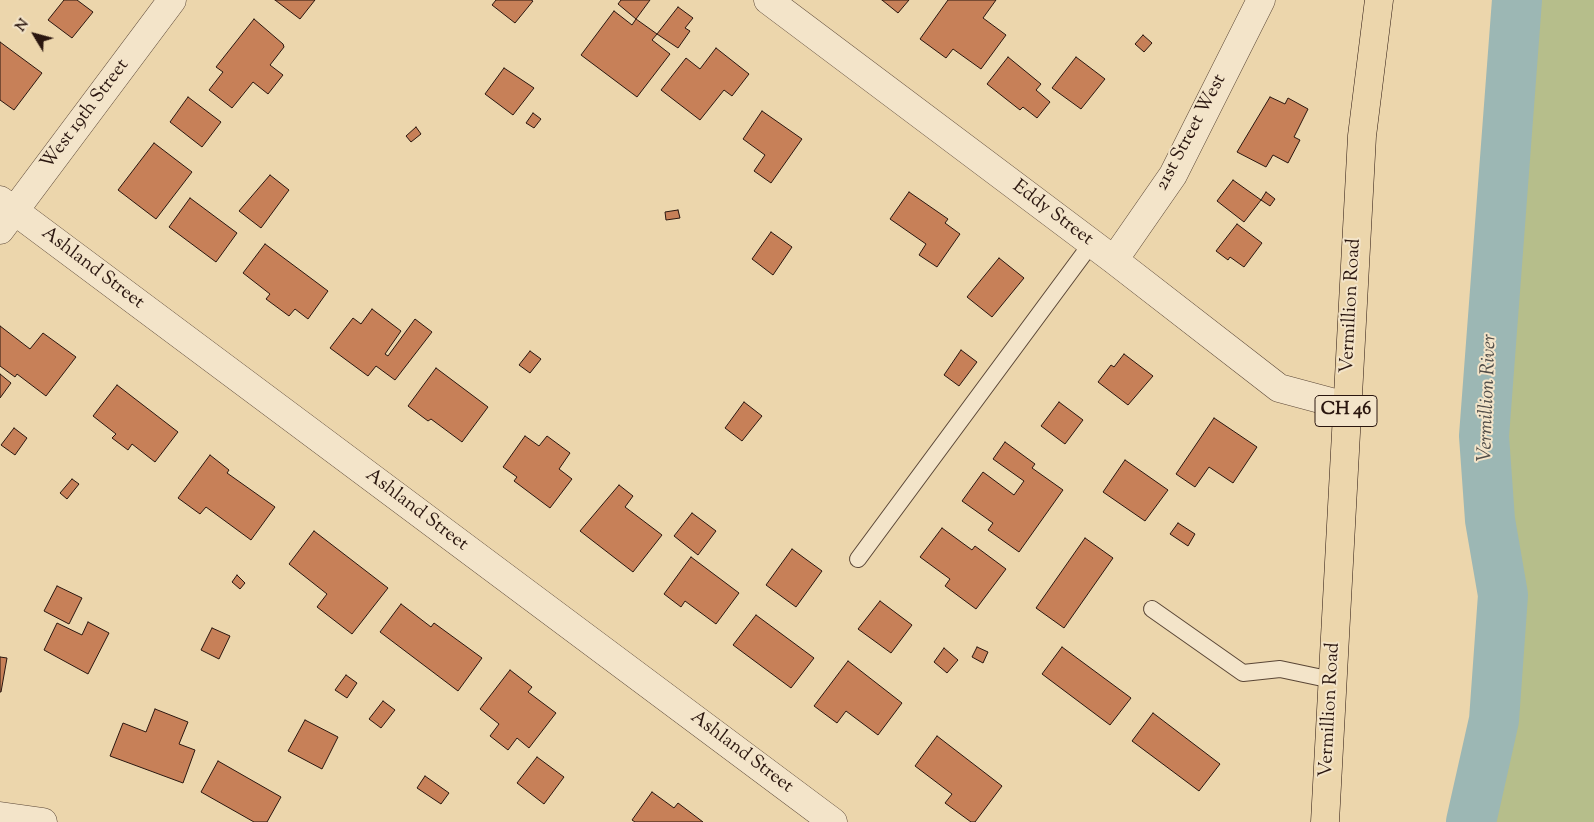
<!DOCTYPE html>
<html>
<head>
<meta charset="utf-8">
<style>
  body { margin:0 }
  #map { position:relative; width:1594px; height:822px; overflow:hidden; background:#ecd6ac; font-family:"Sorts Mill Goudy",serif }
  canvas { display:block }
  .north { position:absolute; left:10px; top:10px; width:50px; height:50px; -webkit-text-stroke:4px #f3e4c9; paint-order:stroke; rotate:307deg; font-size:14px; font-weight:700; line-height:20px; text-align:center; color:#2a160f }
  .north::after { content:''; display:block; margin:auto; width:18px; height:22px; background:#2a160f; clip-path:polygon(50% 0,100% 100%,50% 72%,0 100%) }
</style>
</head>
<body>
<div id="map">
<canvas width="1594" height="822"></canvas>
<div class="north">N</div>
</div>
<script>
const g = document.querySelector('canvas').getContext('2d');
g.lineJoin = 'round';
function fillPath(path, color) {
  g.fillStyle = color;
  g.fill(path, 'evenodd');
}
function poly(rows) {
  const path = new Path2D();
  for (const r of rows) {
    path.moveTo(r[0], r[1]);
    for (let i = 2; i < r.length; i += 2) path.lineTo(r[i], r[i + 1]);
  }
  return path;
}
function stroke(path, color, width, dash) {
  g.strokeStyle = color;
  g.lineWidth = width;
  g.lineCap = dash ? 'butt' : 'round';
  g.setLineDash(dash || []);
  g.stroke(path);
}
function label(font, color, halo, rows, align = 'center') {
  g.font = font + ' "Sorts Mill Goudy",serif';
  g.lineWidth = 4;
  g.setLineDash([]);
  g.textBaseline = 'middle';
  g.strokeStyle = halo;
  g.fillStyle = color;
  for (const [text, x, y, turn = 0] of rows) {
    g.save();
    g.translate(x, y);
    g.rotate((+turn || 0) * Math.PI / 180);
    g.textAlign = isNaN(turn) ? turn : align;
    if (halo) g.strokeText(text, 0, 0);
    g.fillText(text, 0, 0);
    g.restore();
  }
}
const green = poly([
  [1517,0,1594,0,1594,822,1471,822,1494,720,1503,595,1490,520,1484,436]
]);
const river = poly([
  [1471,822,1494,720,1503,595,1490,520,1484,436,1517,0]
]);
const building = poly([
  [64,0,77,0,93,12,72,38,48,20,64,0],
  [275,0,315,0,300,19,275,0],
  [496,0,531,0,533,1,515,23,492,5,496,0],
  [621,0,650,0,636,19,618,4,621,0],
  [882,0,909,0,898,13,882,0],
  [948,0,996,0,983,18,1006,35,981,69,953,49,946,58,920,39,948,0],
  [678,7,693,18,685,28,690,31,678,48,657,34,678,7],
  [614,11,632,25,636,19,657,34,652,40,670,54,637,97,581,55,614,11],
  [254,19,283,44,284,47,270,65,283,75,268,94,253,82,232,108,209,90,223,72,216,67,254,19],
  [1143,35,1152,43,1144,52,1135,44,1143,35],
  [0,42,42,73,14,110,0,100,0,42],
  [716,48,749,74,732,96,724,90,700,120,661,90,686,58,700,69,716,48],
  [1008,57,1041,84,1036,90,1050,102,1037,118,1023,107,1020,110,987,84,1008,57],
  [1076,57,1105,79,1081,109,1052,88,1076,57],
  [504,68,534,88,513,115,485,94,504,68],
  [188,97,221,122,202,147,170,122,188,97],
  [1270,97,1285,104,1288,98,1308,109,1294,137,1300,140,1288,163,1273,155,1266,167,1237,152,1270,97],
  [762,111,802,139,771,183,754,171,765,155,743,139,762,111],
  [533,113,541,119,534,128,526,123,533,113],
  [416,127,421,134,411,142,406,136,416,127],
  [154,143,192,172,156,219,118,190,154,143],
  [270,175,289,190,261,228,239,211,270,175],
  [1233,180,1261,200,1244,222,1217,201,1233,180],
  [909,192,948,219,945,223,960,234,937,267,919,255,926,244,890,219,909,192],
  [1266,192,1275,199,1270,206,1261,200,1266,192],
  [190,198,237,233,216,262,169,227,190,198],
  [678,210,680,218,666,220,665,212,678,210],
  [1237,224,1262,243,1244,267,1230,257,1228,260,1216,251,1237,224],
  [771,232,792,247,773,275,752,259,771,232],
  [265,244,328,291,308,319,295,309,289,316,266,299,270,294,243,273,265,244],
  [999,258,1024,278,992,317,967,297,999,258],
  [372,309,401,331,385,354,388,356,415,319,432,332,395,380,376,366,368,376,330,348,353,318,361,324,372,309],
  [0,326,30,349,43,333,76,357,46,396,17,374,15,377,0,366,0,326],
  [961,350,977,362,959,386,944,375,961,350],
  [530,351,541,359,530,373,519,365,530,351],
  [1124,354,1153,376,1128,405,1098,382,1111,365,1114,367,1124,354],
  [436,368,488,407,462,442,431,419,428,421,408,406,436,368],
  [0,374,11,383,0,398,0,374],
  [117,385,178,432,155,462,132,444,128,450,112,438,116,434,93,416,117,385],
  [744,402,762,416,742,441,725,428,744,402],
  [1059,402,1083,420,1065,444,1041,426,1059,402],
  [1214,418,1257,447,1233,483,1209,467,1195,487,1176,474,1214,418],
  [14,428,27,438,15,455,1,445,14,428],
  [525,436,539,446,547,436,570,453,559,469,572,479,550,508,514,481,517,477,503,467,525,436],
  [1005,442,1035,464,1032,468,1063,490,1019,552,988,530,993,523,962,501,983,472,1014,495,1024,481,993,459,1005,442],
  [210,455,229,470,227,473,275,507,251,540,206,507,200,514,178,498,210,455],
  [1125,460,1168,490,1145,521,1103,492,1125,460],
  [72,479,79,484,67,499,60,493,72,479],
  [619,485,633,496,625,507,662,535,633,572,580,531,619,485],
  [692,513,716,531,698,555,674,536,692,513],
  [1178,523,1195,534,1188,546,1170,534,1178,523],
  [942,528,972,550,975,546,1006,569,976,609,945,586,950,579,920,557,942,528],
  [314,531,388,588,352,634,317,607,327,594,289,564,314,531],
  [1085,538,1113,558,1064,628,1036,608,1085,538],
  [792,549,822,571,796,607,766,585,792,549],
  [691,557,739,593,716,624,685,601,681,607,664,594,691,557],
  [237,575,245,583,240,589,232,582,237,575],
  [57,586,82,598,69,624,44,611,57,586],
  [880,601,912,625,891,653,858,629,880,601],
  [401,604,431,627,434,623,482,658,458,691,380,632,401,604],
  [756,615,814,658,791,688,733,645,756,615],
  [88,622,109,633,88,674,44,650,57,623,82,635,88,622],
  [212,628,230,636,219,659,201,650,212,628],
  [977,647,988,652,983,663,972,657,977,647],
  [1062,647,1131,698,1110,725,1042,674,1062,647],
  [944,648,958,660,947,673,934,662,944,648],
  [0,657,7,658,1,692,0,692,0,657],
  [848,661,902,703,878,735,846,711,837,723,814,706,848,661],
  [510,670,532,687,528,692,556,713,529,748,517,738,508,750,490,736,499,724,480,709,510,670],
  [346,675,357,683,347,698,335,690,346,675],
  [383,701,395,710,381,728,369,719,383,701],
  [155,709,188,722,179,744,195,750,183,783,110,756,123,723,146,732,155,709],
  [1153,713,1220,764,1199,791,1132,741,1153,713],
  [305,720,338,737,322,769,288,751,305,720],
  [937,736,1002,786,975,822,971,822,945,803,952,794,915,766,937,736],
  [537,757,564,777,544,804,517,783,537,757],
  [218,761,281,797,267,822,254,822,201,792,218,761],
  [425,776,449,793,441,804,417,788,425,776],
  [652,792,674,808,678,803,703,822,635,822,632,820,652,792]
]);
const service = poly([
  [858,559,1091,244],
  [1152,609,1243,673,1280,669,1332,680]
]);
const minor = poly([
  [768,0,1114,260,1279,388,1346,406],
  [0,200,833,822],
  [0,230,172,0],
  [1114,260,1173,175,1261,0],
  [0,816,43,822]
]);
const primary = poly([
  [1325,822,1362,136,1379,0]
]);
const shields = [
  [1346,411,62]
];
const shieldNames = [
  ["CH 46",1346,411]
];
const streetNames = [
  ["West 19th Street",86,115,-53],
  ["21st Street West",1192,133,-62],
  ["Eddy Street",1052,214,37],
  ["Ashland Street",92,269,37],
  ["Vermillion Road",1352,306,-87],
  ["Ashland Street",416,511,37],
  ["Vermillion Road",1331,710,-87],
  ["Ashland Street",741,753,37]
];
const waterNames = [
  ["Vermillion River",1489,398,-88]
];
fillPath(green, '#b6be8b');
stroke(river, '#9cb7b4', 50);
fillPath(building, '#c78058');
stroke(building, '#2a160f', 1);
stroke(service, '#5a4636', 18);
stroke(minor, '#5a4636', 29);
stroke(primary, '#2a160f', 29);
stroke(service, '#f3e4c9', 16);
stroke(minor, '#f3e4c9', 28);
stroke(primary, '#ecd6ac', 28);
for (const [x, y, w] of shields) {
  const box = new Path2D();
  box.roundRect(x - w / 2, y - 15.5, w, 31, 4);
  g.fillStyle = '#f3e4c9';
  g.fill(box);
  stroke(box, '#2a160f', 1);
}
label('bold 18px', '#2a160f', null, shieldNames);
label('19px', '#2a160f', '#f3e4c9', streetNames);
label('italic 20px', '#524e49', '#f3e4c9', waterNames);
</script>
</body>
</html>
